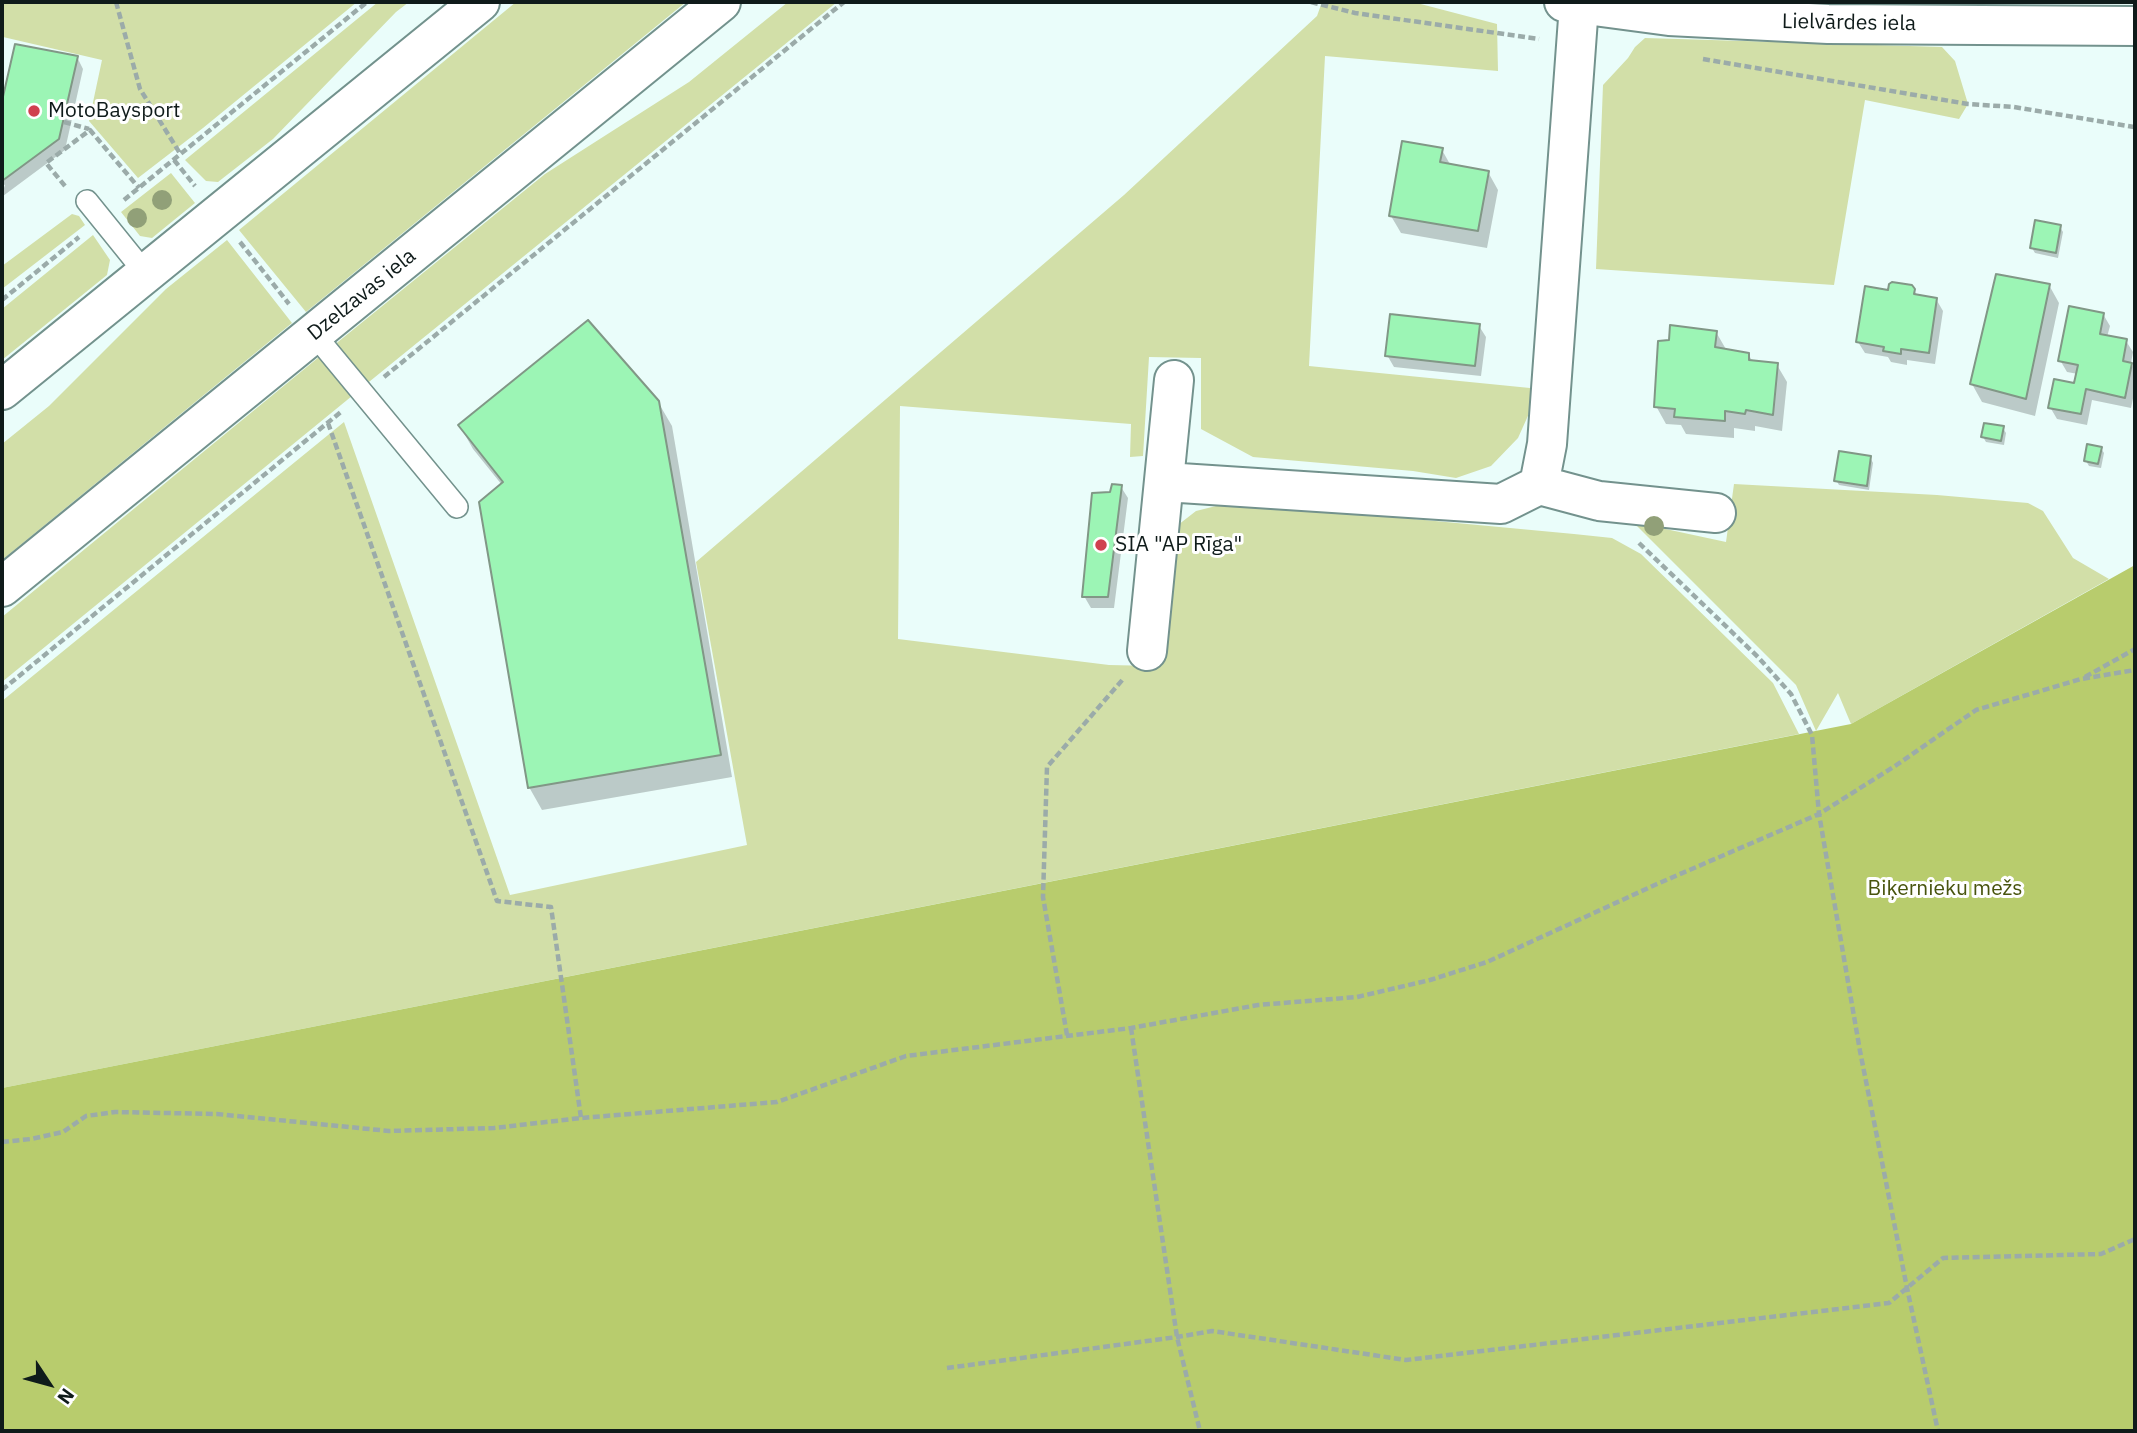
<!DOCTYPE html>
<html>
<head>
<meta charset="utf-8">
<style>
  body { margin:0 }
  #map { position:relative; width:2137px; height:1433px; overflow:hidden; background:#eafdfa; font-family:"IBM Plex Sans",sans-serif }
  canvas { display:block }
  .frame { position:absolute; inset:0; border:4px solid #0f1b1a; pointer-events:none }
  .north { position:absolute; left:14px; top:1349px; width:70px; height:70px; -webkit-text-stroke:5px #fff; paint-order:stroke; rotate:126deg; font-size:19px; font-weight:700; line-height:28px; text-align:center; color:#0f1b1a }
  .north::after { content:''; display:block; margin:auto; width:24px; height:32px; background:#0f1b1a; clip-path:polygon(50% 0,100% 100%,50% 72%,0 100%) }
</style>
</head>
<body>
<div id="map">
<canvas width="2137" height="1433"></canvas>
<div class="frame"></div>
<div class="north">N</div>
</div>
<script>
const g = document.querySelector('canvas').getContext('2d');
g.lineJoin = 'round';
function fillPath(path, color) {
  g.fillStyle = color;
  g.fill(path, 'evenodd');
}
function poly(rows) {
  const path = new Path2D();
  for (const r of rows) {
    path.moveTo(r[0], r[1]);
    for (let i = 2; i < r.length; i += 2) path.lineTo(r[i], r[i + 1]);
  }
  return path;
}
function stroke(path, color, width, dash) {
  g.strokeStyle = color;
  g.lineWidth = width;
  g.lineCap = dash ? 'butt' : 'round';
  g.setLineDash(dash || []);
  g.stroke(path);
}
function label(font, color, halo, rows, align = 'center') {
  g.font = font + ' "IBM Plex Sans",sans-serif';
  g.lineWidth = 6;
  g.setLineDash([]);
  g.textBaseline = 'middle';
  g.strokeStyle = halo;
  g.fillStyle = color;
  for (const [text, x, y, turn = 0] of rows) {
    g.save();
    g.translate(x, y);
    g.rotate((+turn || 0) * Math.PI / 180);
    g.textAlign = isNaN(turn) ? turn : align;
    if (halo) g.strokeText(text, 0, 0);
    g.fillText(text, 0, 0);
    g.restore();
  }
}
const green = poly([
  [2,2,357,2,203,128,138,178,89,121,102,60,3,37,2,39],
  [378,2,409,2,396,12,273,139,218,182,206,181,185,160],
  [516,2,686,2,306,312,239,230],
  [788,2,837,2,364,386,333,346,545,174,689,82],
  [1322,2,1413,2,1497,24,1498,71,1325,56,1309,366,1540,389,1518,438,1491,466,1456,478,1413,471,1253,457,1201,429,1201,358,1149,357,1143,456,1130,457,1131,424,900,406,898,639,1109,665,1156,666,1178,525,1196,511,1232,502,1574,534,1612,538,1641,554,1773,683,1799,734,2,1088,2,701,344,422,510,895,747,845,696,562,1124,195,1317,16],
  [1645,38,1942,47,1955,61,1968,104,1959,119,1865,100,1834,285,1596,269,1603,85,1628,58,1635,47],
  [171,173,195,203,152,238,140,236,121,212],
  [72,214,79,216,85,225,2,289,2,266],
  [93,235,110,260,107,275,2,360,2,309],
  [227,240,292,323,2,560,2,444,49,406,166,289],
  [319,357,352,396,2,682,2,617],
  [1734,484,1937,495,2028,503,2043,511,2073,558,2109,579,1851,724,1838,693,1816,731,1796,685,1633,522,1726,542]
]);
const forest = poly([
  [2135,565,2135,1431,2,1431,2,1088,1851,724]
]);
const shadow = poly([
  [17,46,77,57,83,69,65,150,3,196,2,188,4,188,5,185,2,184,2,109],
  [1442,150,1451,166,1488,172,1498,190,1487,248,1401,233,1391,216],
  [2060,227,2063,232,2058,258,2035,253,2032,248],
  [2049,285,2059,303,2035,416,1982,402,1972,384],
  [1911,287,1918,296,1936,299,1943,311,1935,364,1907,360,1907,365,1891,362,1888,357,1865,353,1858,342,1890,292],
  [2103,314,2110,326,2107,337,2126,341,2133,352,2131,363,2135,371,2135,389,2131,408,2092,400,2087,425,2057,419,2050,407,2076,385,2078,374,2067,372,2060,360],
  [1479,326,1486,337,1481,376,1394,367,1387,355],
  [1716,332,1727,351,1748,354,1753,362,1777,365,1787,382,1782,431,1755,426,1755,431,1734,428,1734,438,1686,434,1681,425,1666,424,1656,406],
  [658,402,672,426,732,777,542,810,529,787,502,485,473,449,460,426],
  [2003,428,2006,433,2004,445,1986,442,1983,437],
  [2101,448,2104,453,2101,468,2089,466,2086,461],
  [1870,457,1873,463,1869,490,1839,485,1836,480],
  [1121,487,1128,498,1114,608,1091,608,1084,596,1112,494]
]);
const building = poly([
  [15,44,78,56,59,139,2,181,2,101,15,44],
  [1402,141,1443,148,1440,162,1489,171,1478,231,1389,216,1402,141],
  [2035,220,2061,225,2056,253,2030,248,2035,220],
  [1996,274,2050,284,2026,399,1970,384,1996,274],
  [1892,282,1912,285,1915,289,1914,294,1937,298,1929,353,1901,349,1901,354,1883,351,1884,347,1856,342,1865,286,1888,290,1889,284,1892,282],
  [2069,306,2104,313,2100,334,2127,339,2123,361,2132,363,2125,398,2086,389,2081,414,2048,408,2054,379,2074,383,2078,365,2058,361,2069,306],
  [1390,314,1480,324,1475,366,1385,356,1390,314],
  [588,320,659,401,721,755,528,788,479,502,503,482,458,425,588,320],
  [1670,325,1717,331,1715,347,1749,353,1749,360,1778,363,1773,415,1746,410,1745,414,1725,411,1725,421,1674,417,1675,409,1654,407,1658,341,1669,340,1670,325],
  [1984,423,2004,426,2001,441,1981,437,1984,423],
  [2087,444,2102,447,2098,464,2084,461,2087,444],
  [1839,451,1871,456,1867,486,1834,481,1839,451],
  [1112,484,1122,485,1108,597,1082,597,1092,493,1110,492,1112,484]
]);
const path = poly([
  [116,2,140,89,181,155],
  [1311,2,1355,13,1539,39],
  [1703,59,1968,104,2014,107,2134,127],
  [64,122,89,129],
  [174,160,195,186],
  [65,186,46,163,90,130,139,188],
  [124,200,367,2],
  [240,242,289,304],
  [2,300,79,237],
  [384,377,844,2],
  [328,423,497,901,551,907,581,1118],
  [1639,543,1758,657,1791,694,1812,735,1819,814,1860,1051,1907,1288,1938,1431],
  [2085,677,2135,649],
  [2,690,342,411],
  [1131,1028,1177,1337,1200,1431],
  [1067,1035,1043,897,1047,767,1124,678],
  [2,1142,31,1139,63,1132,86,1116,115,1112,217,1114,389,1131,494,1128,581,1118,777,1102,906,1056,1131,1028,1258,1005,1357,997,1430,980,1487,962,1657,884,1819,814,1895,766,1976,710,2081,679,2135,670],
  [947,1368,1177,1337,1212,1331,1406,1360,1889,1303,1943,1258,2101,1254,2135,1239]
]);
const lane = poly([
  [87,201,146,274],
  [314,334,457,507]
]);
const street = poly([
  [1564,2,1669,16,1828,24,2135,26],
  [1165,482,1501,504,1539,485,1547,444,1579,5],
  [1539,485,1599,501,1716,513],
  [1147,651,1174,380]
]);
const secondary = poly([
  [2,390,480,2],
  [2,587,721,2]
]);
const trees = [
  [162,200],
  [137,218],
  [1654,526]
];
const markers = [
  [34,111,7,"#d0404f"],
  [1101,545,7,"#d0404f"]
];
const streetNames = [
  ["Lielvārdes iela",1849,23,1],
  ["Dzelzavas iela",362,295,-39]
];
const poiNames = [
  ["MotoBaysport",48,111],
  ["SIA \"AP Rīga\"",1115,545]
];
const parkNames = [
  ["Biķernieku mežs",1945,889]
];
fillPath(green, '#d2dfa8');
fillPath(forest, '#b8cc6d');
fillPath(shadow, '#0003');
fillPath(building, '#9cf5b5');
stroke(building, '#819786', 2);
stroke(lane, '#73928d', 24);
stroke(street, '#73928d', 42);
stroke(secondary, '#73928d', 42);
stroke(path, '#9baba9', 4.5, [7, 3.5]);
stroke(lane, '#fff', 21);
stroke(street, '#fff', 38);
stroke(secondary, '#fff', 38);
g.fillStyle = '#91a078';
for (const [x, y] of trees) {
  g.beginPath();
  g.arc(x, y, 10, 0, 2 * Math.PI);
  g.fill();
}
for (const [x, y, r, color] of markers) {
  const dot = new Path2D();
  dot.arc(x, y, r, 0, 2 * Math.PI);
  g.fillStyle = color;
  g.fill(dot);
  stroke(dot, '#fff', 2.5);
}
label('21px', '#0f1b1a', '#fff', streetNames);
label('21px', '#0f1b1a', '#fff', poiNames, 'left');
label('21px', '#48540e', '#fff', parkNames);
</script>
</body>
</html>
